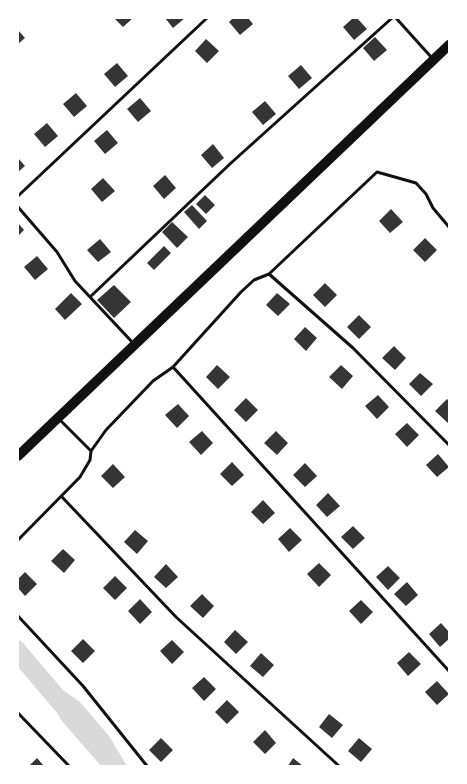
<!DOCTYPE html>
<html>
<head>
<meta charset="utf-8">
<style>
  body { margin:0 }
  #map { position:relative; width:467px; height:784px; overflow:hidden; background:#fff; font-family:Mulish,sans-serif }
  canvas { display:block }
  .frame { position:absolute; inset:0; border:19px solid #fff; pointer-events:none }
</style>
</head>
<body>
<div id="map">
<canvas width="467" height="784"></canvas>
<div class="frame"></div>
</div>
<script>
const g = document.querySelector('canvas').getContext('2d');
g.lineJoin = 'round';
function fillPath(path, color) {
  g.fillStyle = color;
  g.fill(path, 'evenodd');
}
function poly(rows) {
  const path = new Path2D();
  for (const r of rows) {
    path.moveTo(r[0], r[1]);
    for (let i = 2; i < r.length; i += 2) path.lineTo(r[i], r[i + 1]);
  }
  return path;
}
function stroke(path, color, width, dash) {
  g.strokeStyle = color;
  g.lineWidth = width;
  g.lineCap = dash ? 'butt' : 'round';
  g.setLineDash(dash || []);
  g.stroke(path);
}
const water = poly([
  [18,639,23,643,63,690,80,702,109,736,127,766,101,766,61,720,58,714,18,667]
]);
const building = poly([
  [114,18,133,18,123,27],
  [165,18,185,18,173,28],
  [233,18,248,18,253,24,240,35,229,22],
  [353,18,357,18,367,29,354,40,343,27],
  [18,30,25,38,18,44],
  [375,37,387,50,374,61,363,48],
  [206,39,219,51,207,63,195,51],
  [117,63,128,76,115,87,104,74],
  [301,65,312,78,299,89,288,76],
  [76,93,87,106,74,117,63,104],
  [140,98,151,111,138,122,127,109],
  [265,101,276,114,263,125,252,112],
  [47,123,58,136,45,147,34,134],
  [107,130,118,143,105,154,94,141],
  [213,144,224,158,212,168,201,155],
  [18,158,25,166,18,172],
  [165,175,176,188,164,199,153,186],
  [103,178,115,191,102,202,91,189],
  [205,195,215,205,206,214,196,204],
  [192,205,207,221,199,229,184,212],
  [391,209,403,222,390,233,379,221],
  [172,222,188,237,177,248,162,232],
  [18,223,24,230,18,236],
  [425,238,437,250,425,262,413,250],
  [100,239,111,252,98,262,87,250],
  [164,246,171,253,154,270,147,263],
  [37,256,48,269,35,280,24,267],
  [325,283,337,295,325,307,313,295],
  [114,285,131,302,114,318,97,300],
  [71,293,82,304,65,320,55,309],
  [277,293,290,304,278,316,266,305],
  [359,315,371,327,359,339,347,327],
  [305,327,317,338,306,351,294,339],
  [394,346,406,358,395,370,382,358],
  [217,365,230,377,218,389,206,377],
  [341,365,353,376,342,389,329,377],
  [420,373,433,384,421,396,409,384],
  [378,395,389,407,377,419,365,406],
  [246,398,258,410,246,422,234,410],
  [447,399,449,401,448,423,435,411],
  [178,404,189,416,177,428,165,415],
  [407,423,419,435,407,447,395,434],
  [202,431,213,443,201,455,189,442],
  [276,431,288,443,277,455,264,443],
  [438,454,449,467,437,477,426,465],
  [232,462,244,475,232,486,220,474],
  [305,463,317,476,305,487,293,475],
  [113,464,125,477,113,488,101,476],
  [328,493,340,506,327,517,316,505],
  [263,500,275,513,263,524,251,512],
  [353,526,365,538,353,549,341,537],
  [290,528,302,540,289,552,278,539],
  [135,530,148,541,137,554,124,542],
  [63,549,75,560,64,573,51,561],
  [319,563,331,575,319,587,307,574],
  [166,564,178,577,166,588,154,577],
  [388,566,400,578,388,590,376,577],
  [25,572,37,584,25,596,18,588,18,579],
  [115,576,127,588,115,600,103,588],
  [407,582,418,595,406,606,394,594],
  [202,594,214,606,203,618,190,606],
  [140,599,152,612,140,624,128,611],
  [361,600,373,612,361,624,349,611],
  [441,623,449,632,449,639,440,647,429,634],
  [235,630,248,642,236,654,224,642],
  [83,639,95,651,83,663,71,651],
  [172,640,184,652,172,664,160,651],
  [409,652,421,664,408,676,397,663],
  [261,653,274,665,263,677,250,666],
  [204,677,216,689,204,701,192,688],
  [437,681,449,694,437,705,425,692],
  [227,700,239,712,227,724,215,712],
  [329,714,343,725,332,738,319,727],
  [265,730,276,743,265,754,253,742],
  [161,738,173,750,161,762,149,750],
  [359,738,372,749,361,762,348,751],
  [37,758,44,766,29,766],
  [293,758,303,766,288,766]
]);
const service = poly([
  [396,18,432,58],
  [18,196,207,18],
  [18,207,57,252,75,281,133,343],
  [269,274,353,348,449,445],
  [90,297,231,163,392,18],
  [173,367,449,671],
  [91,451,106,430,153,381,173,367,241,292,254,280,269,274,377,172,416,183,426,194,433,208,449,227],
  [62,497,176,617,339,766],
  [18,540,80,477,90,460,91,451,59,419],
  [18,616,83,686,147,766],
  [18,713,69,766]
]);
const primary = poly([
  [18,456,449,45]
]);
fillPath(water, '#d9d9d9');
fillPath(building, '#353535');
stroke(service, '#111', 3);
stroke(primary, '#111', 10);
</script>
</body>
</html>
